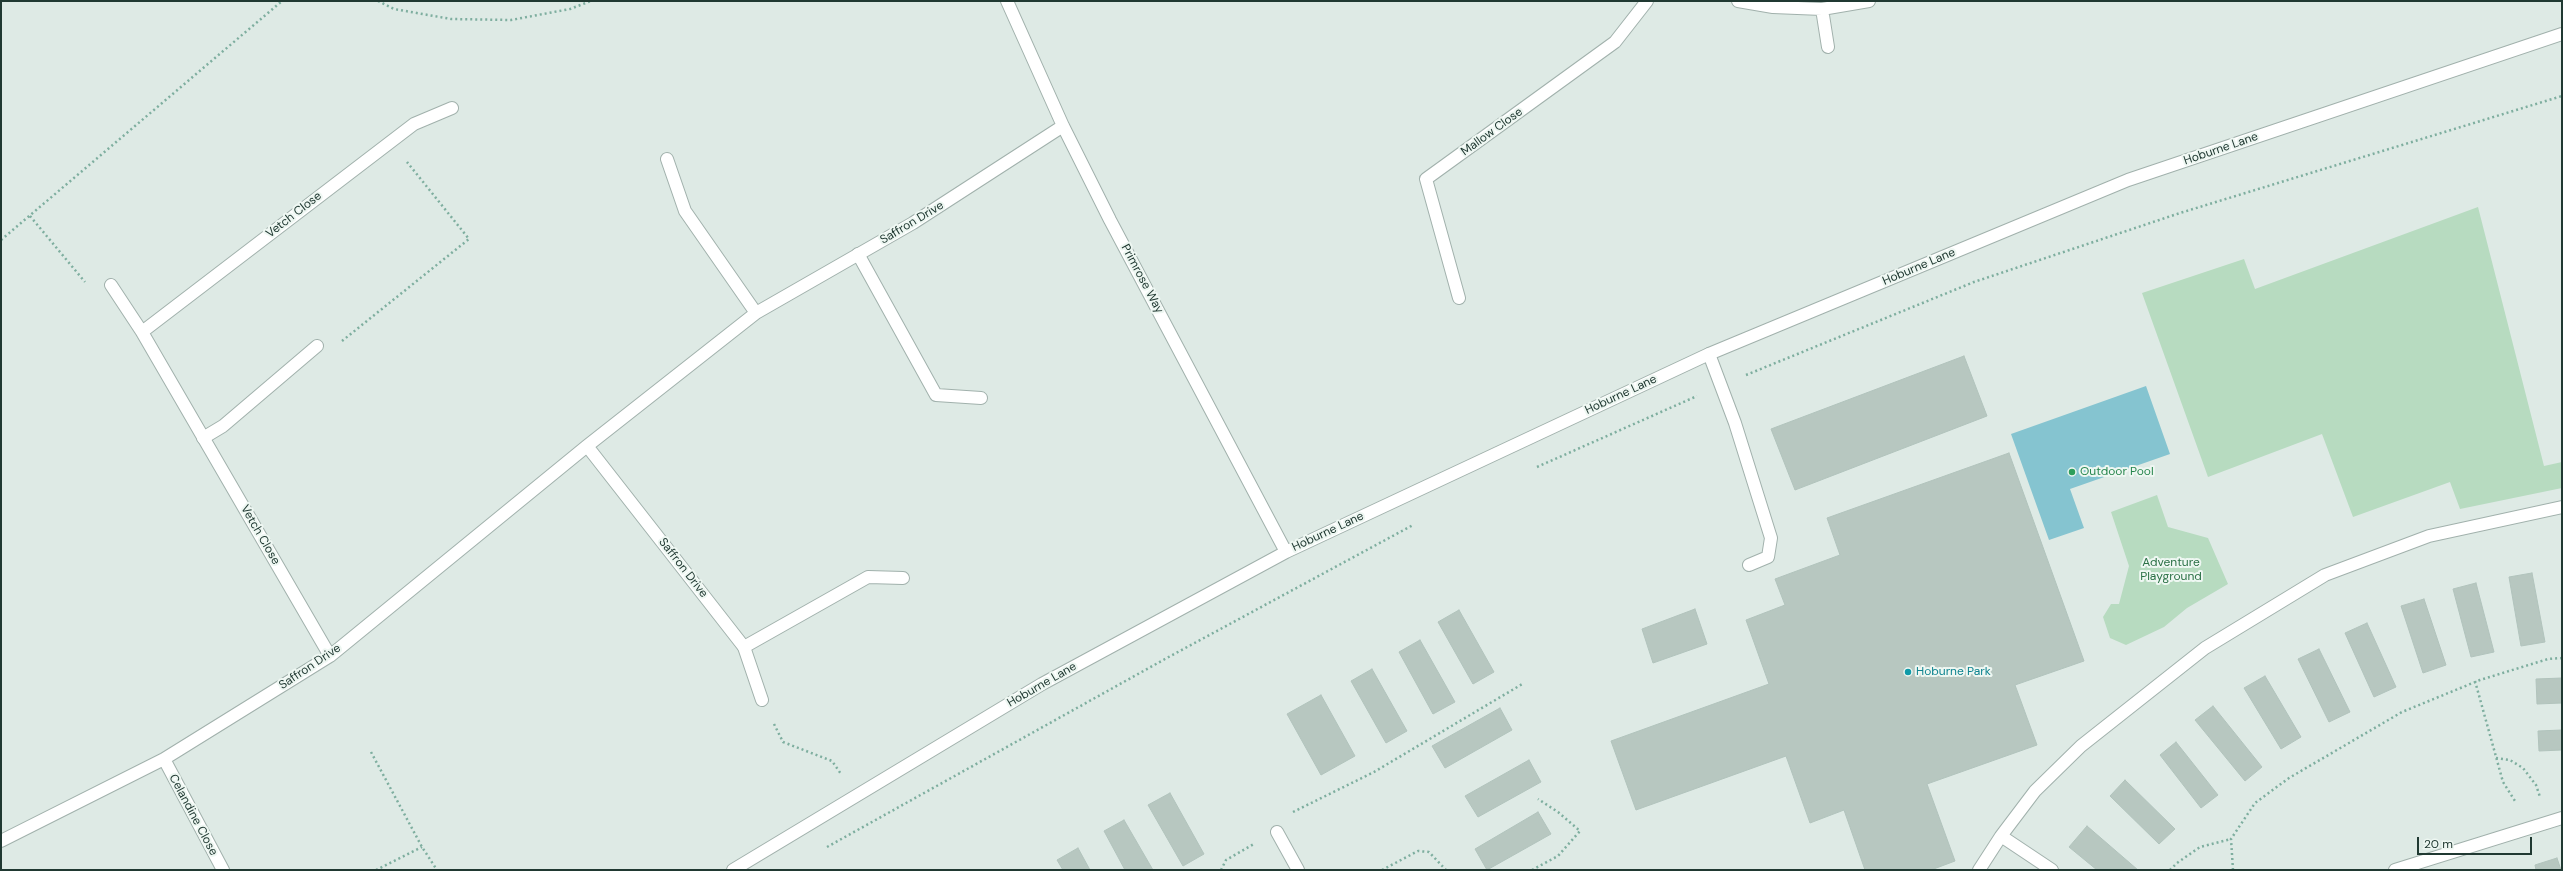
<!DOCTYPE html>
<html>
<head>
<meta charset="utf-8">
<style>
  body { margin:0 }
  #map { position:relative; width:2563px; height:871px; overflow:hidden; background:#deeae5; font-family:"DM Sans",sans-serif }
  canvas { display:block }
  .frame { position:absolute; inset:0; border:2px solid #203932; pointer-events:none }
  .scale { position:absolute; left:2417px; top:837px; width:115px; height:18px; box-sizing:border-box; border:2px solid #203932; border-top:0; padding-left:5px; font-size:12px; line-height:14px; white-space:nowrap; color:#203932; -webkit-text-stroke:3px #eef7f2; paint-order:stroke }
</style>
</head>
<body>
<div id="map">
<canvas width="2563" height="871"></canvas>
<div class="frame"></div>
<div class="scale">20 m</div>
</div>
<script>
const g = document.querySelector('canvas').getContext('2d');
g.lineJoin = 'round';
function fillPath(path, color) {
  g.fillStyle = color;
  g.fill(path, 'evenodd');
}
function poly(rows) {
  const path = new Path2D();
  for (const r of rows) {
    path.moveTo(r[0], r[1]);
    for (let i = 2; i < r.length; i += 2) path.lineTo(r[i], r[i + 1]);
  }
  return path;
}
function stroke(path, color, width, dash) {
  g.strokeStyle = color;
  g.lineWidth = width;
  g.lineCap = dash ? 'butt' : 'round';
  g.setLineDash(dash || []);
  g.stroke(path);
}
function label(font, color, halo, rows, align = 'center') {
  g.font = font + ' "DM Sans",sans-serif';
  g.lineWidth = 4;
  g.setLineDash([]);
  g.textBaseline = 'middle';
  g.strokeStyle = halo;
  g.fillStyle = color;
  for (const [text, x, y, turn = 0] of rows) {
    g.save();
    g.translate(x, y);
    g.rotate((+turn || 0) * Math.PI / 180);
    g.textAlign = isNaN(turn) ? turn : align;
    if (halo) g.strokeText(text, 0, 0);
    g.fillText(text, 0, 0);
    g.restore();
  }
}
const green = poly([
  [2478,207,2544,466,2562,462,2562,488,2460,509,2450,482,2353,517,2322,434,2208,477,2142,293,2244,259,2255,289],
  [2157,495,2168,527,2208,538,2228,584,2187,608,2164,627,2126,645,2110,638,2103,617,2111,604,2119,604,2129,566,2111,512]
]);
const water = poly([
  [2146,386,2170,454,2070,489,2084,528,2049,540,2011,434]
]);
const building = poly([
  [1964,356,1987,416,1795,490,1771,429,1964,356],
  [2009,453,2084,661,2015,685,2037,745,1927,784,1955,861,1931,870,1865,870,1844,810,1810,823,1786,756,1636,810,1611,741,1769,684,1746,620,1785,605,1775,579,1840,555,1827,518,2009,453],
  [2532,573,2545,642,2521,646,2509,577,2532,573],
  [2476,583,2494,652,2471,657,2453,589,2476,583],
  [2424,599,2446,665,2423,673,2401,606,2424,599],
  [1695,609,1707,644,1653,663,1642,629,1695,609],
  [1459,610,1494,672,1473,684,1438,622,1459,610],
  [2367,623,2396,687,2374,697,2345,633,2367,623],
  [1420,640,1455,702,1433,714,1399,652,1420,640],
  [2319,649,2350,712,2329,722,2298,659,2319,649],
  [1372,669,1407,731,1386,743,1351,681,1372,669],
  [2265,676,2301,737,2281,749,2244,688,2265,676],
  [2562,678,2562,703,2537,704,2536,679,2562,678],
  [1321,695,1355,756,1321,775,1287,714,1321,695],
  [2213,706,2262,767,2245,781,2195,720,2213,706],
  [1500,708,1512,730,1445,768,1432,746,1500,708],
  [2562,730,2562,750,2539,751,2538,731,2562,730],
  [2176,742,2218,795,2201,808,2160,755,2176,742],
  [1529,760,1541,782,1478,817,1465,796,1529,760],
  [2125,780,2175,829,2159,844,2110,796,2125,780],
  [1170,793,1204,854,1183,866,1148,805,1170,793],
  [1538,812,1551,834,1487,870,1475,849,1538,812],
  [1124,820,1153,870,1125,870,1104,831,1124,820],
  [2087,826,2138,870,2097,870,2069,847,2087,826],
  [1078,848,1090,870,1063,870,1057,860,1078,848],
  [2557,858,2561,870,2536,870,2535,865,2557,858]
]);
const path = poly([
  [378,1,394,9,451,19,511,20,570,9,591,1],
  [30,216,85,282],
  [1,240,282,1],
  [342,341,469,239,407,162],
  [1746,375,1974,282,2180,213,2562,96],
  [1537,467,1697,396],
  [2475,681,2503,782,2515,801],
  [774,724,783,742,832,761,841,774],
  [371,752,422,847,437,870],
  [2496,758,2510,760,2523,768,2536,785,2540,797],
  [1293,812,1374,772,1524,683],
  [827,847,1165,659,1413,525],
  [376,870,422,847],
  [1221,870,1226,860,1254,844],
  [1382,870,1418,851,1429,852,1446,870],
  [1532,870,1558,856,1580,831,1558,812,1538,799],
  [2170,870,2177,863,2200,847,2231,839],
  [2233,870,2231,839,2255,803,2289,778,2402,712,2480,680,2548,659,2562,658]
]);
const service = poly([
  [858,254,936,395,981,398],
  [1709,354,1735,423,1771,538,1768,557,1749,565],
  [203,438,223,426,317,346],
  [744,647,868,577,903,578],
  [1277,832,1298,870],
  [2001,836,2052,870],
  [1979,870,2001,836,2035,791,2081,746,2205,648,2325,575,2429,536,2562,507],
  [2395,870,2562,818]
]);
const minor = poly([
  [1007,1,1063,126,1110,220,1286,552],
  [1738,1,1773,7,1822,9,1869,1],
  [1822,9,1828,47],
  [667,159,685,211,756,313],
  [111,285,142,332],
  [1459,298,1426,179,1615,42,1647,1],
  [587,446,744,647,762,700],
  [330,656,142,332,414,124,452,108],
  [164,759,223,870],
  [1,841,164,759,330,656,587,446,756,313,913,223,1063,126],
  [733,870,1042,684,1286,552,1709,354,2128,180,2562,34]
]);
const markers = [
  [2072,472,4,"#2e9e5b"],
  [1908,672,4,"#0f9aa8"]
];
const streetNames = [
  ["Mallow Close",1492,132,-36],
  ["Hoburne Lane",2221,149,-19],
  ["Vetch Close",294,215,-38],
  ["Saffron Drive",912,223,-31],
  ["Hoburne Lane",1919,267,-23],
  ["Primrose Way",1142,279,62],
  ["Hoburne Lane",1621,395,-25],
  ["Hoburne Lane",1328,532,-25],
  ["Vetch Close",260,535,60],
  ["Saffron Drive",683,568,52],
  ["Saffron Drive",310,667,-34],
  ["Hoburne Lane",1042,685,-30],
  ["Celandine Close",193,815,62]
];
const leisureNames = [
  ["Outdoor Pool",2080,472]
];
const parkNames = [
  ["Adventure",2171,563],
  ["Playground",2171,577]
];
const cultureNames = [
  ["Hoburne Park",1916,672]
];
fillPath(green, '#b7dbc0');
fillPath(water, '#85c4d0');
fillPath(building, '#b7c7c0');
stroke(building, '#b1c3bc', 1);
stroke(service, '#a1b1ac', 14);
stroke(minor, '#a1b1ac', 14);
stroke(path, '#7eae9f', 2.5, [2, 3]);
stroke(service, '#fff', 12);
stroke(minor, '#fff', 12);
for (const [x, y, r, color] of markers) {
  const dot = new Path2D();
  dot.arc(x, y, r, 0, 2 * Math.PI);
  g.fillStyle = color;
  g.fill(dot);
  stroke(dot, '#eef7f2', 1.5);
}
label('12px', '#203932', '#eef7f2', streetNames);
label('12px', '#27864d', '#eef7f2', leisureNames, 'left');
label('12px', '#2a7045', '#eef7f2', parkNames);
label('12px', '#0d838f', '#eef7f2', cultureNames, 'left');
</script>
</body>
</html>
